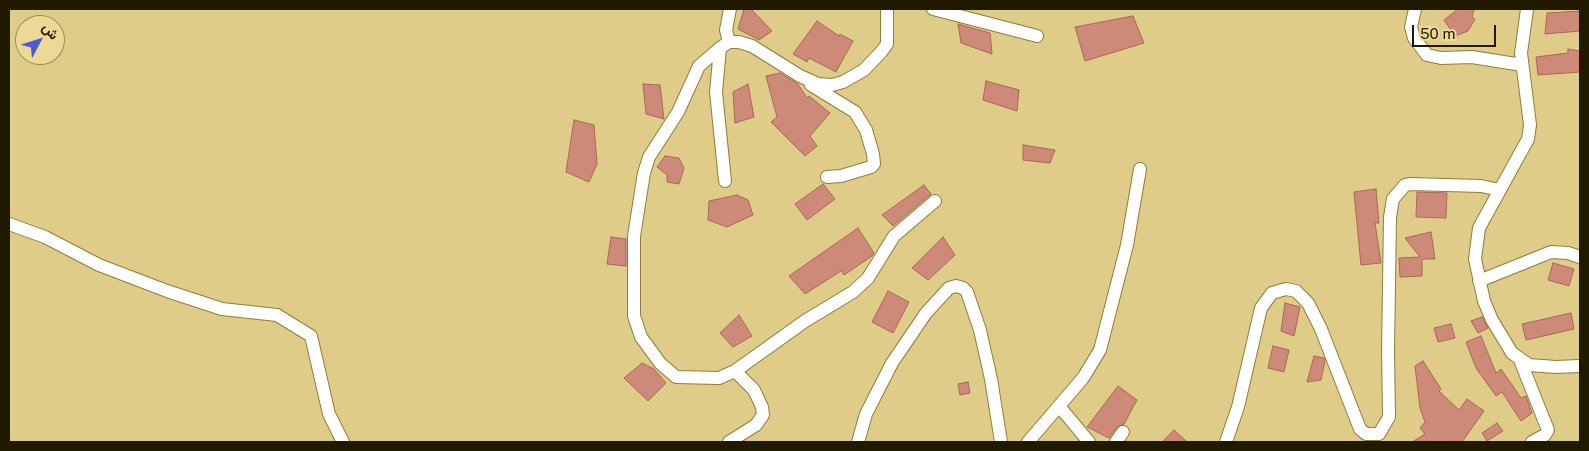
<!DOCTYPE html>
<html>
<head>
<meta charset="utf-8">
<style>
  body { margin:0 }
  #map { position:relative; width:1589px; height:451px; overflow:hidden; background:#dfcc89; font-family:"Public Sans",Vazirmatn,sans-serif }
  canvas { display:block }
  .frame { position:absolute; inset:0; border:10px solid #201900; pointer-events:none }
  .north { position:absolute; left:15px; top:15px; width:50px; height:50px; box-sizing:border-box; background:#ecd996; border:1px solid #9a8c5a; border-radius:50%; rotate:50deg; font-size:14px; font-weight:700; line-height:20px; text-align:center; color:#201900 }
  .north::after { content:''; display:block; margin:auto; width:18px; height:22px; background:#4f5ad0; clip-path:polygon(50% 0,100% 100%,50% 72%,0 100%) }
  .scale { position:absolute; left:1412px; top:25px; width:84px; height:22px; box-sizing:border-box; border:2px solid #201900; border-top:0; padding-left:6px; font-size:15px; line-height:18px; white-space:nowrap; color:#201900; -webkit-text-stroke:4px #ecd996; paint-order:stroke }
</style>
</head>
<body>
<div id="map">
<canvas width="1589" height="451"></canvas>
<div class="frame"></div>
<div class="north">ش</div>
<div class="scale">50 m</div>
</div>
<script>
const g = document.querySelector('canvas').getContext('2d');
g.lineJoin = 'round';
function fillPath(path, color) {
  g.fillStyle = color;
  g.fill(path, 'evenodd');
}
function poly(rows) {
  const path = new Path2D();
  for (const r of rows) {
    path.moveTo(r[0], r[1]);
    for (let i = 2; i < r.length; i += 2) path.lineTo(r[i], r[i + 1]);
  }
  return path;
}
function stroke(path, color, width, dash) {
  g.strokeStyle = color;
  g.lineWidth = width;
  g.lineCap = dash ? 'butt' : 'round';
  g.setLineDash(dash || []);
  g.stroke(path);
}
const building = poly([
  [744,9,751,9,772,31,759,40,738,29,744,9],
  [1458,9,1474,9,1472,17,1475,19,1468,31,1455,36,1444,20,1458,9],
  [1580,11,1580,31,1545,34,1547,13,1580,11],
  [1133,16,1144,43,1085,61,1075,27,1133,16],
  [817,21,839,36,840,34,853,41,836,72,809,58,807,62,793,54,817,21],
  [958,24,990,33,992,54,961,43,958,24],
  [1568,49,1580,51,1580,72,1538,75,1536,57,1568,53,1568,49],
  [780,73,798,84,807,98,809,96,830,113,810,136,817,146,805,156,771,122,777,117,766,76,780,73],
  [986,81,1019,90,1017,111,983,100,986,81],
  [643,84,660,85,664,119,646,114,643,84],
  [748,84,754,117,735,123,733,92,748,84],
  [574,120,594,125,597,164,589,182,566,172,574,120],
  [1023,145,1055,150,1050,163,1023,160,1023,145],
  [665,156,679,158,684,168,679,184,667,182,667,175,657,167,665,156],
  [823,184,835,199,807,220,795,204,823,184],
  [924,185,931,194,893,226,882,215,924,185],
  [1376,189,1379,223,1375,223,1381,263,1361,265,1354,192,1376,189],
  [1417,192,1447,193,1446,218,1416,217,1417,192],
  [737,195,748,200,753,215,727,227,708,220,709,201,737,195],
  [858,228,874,253,872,256,844,275,841,271,805,294,789,276,858,228],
  [1431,232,1435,259,1422,259,1422,276,1400,277,1399,258,1420,257,1405,238,1431,232],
  [611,237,626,239,626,266,607,264,611,237],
  [943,237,955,255,928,280,912,268,943,237],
  [1553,263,1574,269,1569,286,1548,280,1553,263],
  [888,291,909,302,893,333,872,322,888,291],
  [1285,303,1300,307,1294,336,1281,331,1285,303],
  [1571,313,1574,329,1526,340,1522,324,1571,313],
  [739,315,752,336,733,347,720,333,739,315],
  [1482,317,1488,328,1478,333,1471,321,1482,317],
  [1451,324,1455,338,1438,342,1434,328,1451,324],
  [1481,336,1496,373,1501,369,1521,398,1526,396,1532,413,1521,421,1502,392,1496,396,1476,368,1466,342,1481,336],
  [1273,346,1289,350,1284,372,1268,368,1273,346],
  [1314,356,1324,358,1325,361,1321,380,1307,382,1314,356],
  [1423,361,1441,389,1439,391,1459,410,1467,399,1484,411,1462,442,1412,442,1425,434,1420,428,1425,422,1420,408,1415,366,1423,361],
  [642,363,654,369,666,383,648,401,624,378,642,363],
  [968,382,970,393,960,395,958,384,968,382],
  [1118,386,1137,400,1124,424,1117,427,1109,438,1087,427,1118,386],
  [1497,423,1503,431,1487,441,1482,433,1497,423],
  [1174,430,1187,442,1162,442,1174,430]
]);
const minor = poly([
  [887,9,887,44,882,51,864,70,843,82,832,85,818,84,800,76,752,46,739,42,729,42,720,48,699,66,678,112,649,157,644,173,634,236,634,316,641,337,660,363,676,377,719,378,735,371,805,321,853,292,868,278,894,236,935,201],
  [933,9,1037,36],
  [1415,9,1411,27,1414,38,1427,55,1441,58,1472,57,1522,65],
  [1527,9,1521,53,1530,125,1528,139,1479,228,1475,259,1484,301,1492,320,1512,353,1529,365,1556,367,1580,366],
  [729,42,726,30,730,9],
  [720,48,716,92,725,181],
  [811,85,855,112,866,130,873,154,874,164,871,167,841,176,827,177],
  [9,224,45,237,99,265,167,291,222,309,277,315,311,336,329,414,343,442],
  [1479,281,1551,252,1568,253,1580,257],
  [1520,360,1548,430,1545,435,1532,442],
  [1059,406,1089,442],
  [729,442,756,425,763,415,762,407,754,390,735,371],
  [858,442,866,414,892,363,926,313,949,288,956,286,963,288,967,292,980,330,991,379,1001,442],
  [1028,442,1083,378,1100,350,1127,245,1140,169],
  [1116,442,1123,432],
  [1226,442,1238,407,1261,308,1272,293,1286,289,1296,291,1308,303,1321,329,1360,429,1366,434,1379,434,1389,417,1388,351,1390,217,1393,199,1405,185,1411,184,1481,186,1500,190]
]);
fillPath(building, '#ce8a79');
stroke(building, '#a96758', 1);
stroke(minor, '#8f7d3b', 14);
stroke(minor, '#fff', 12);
</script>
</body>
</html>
